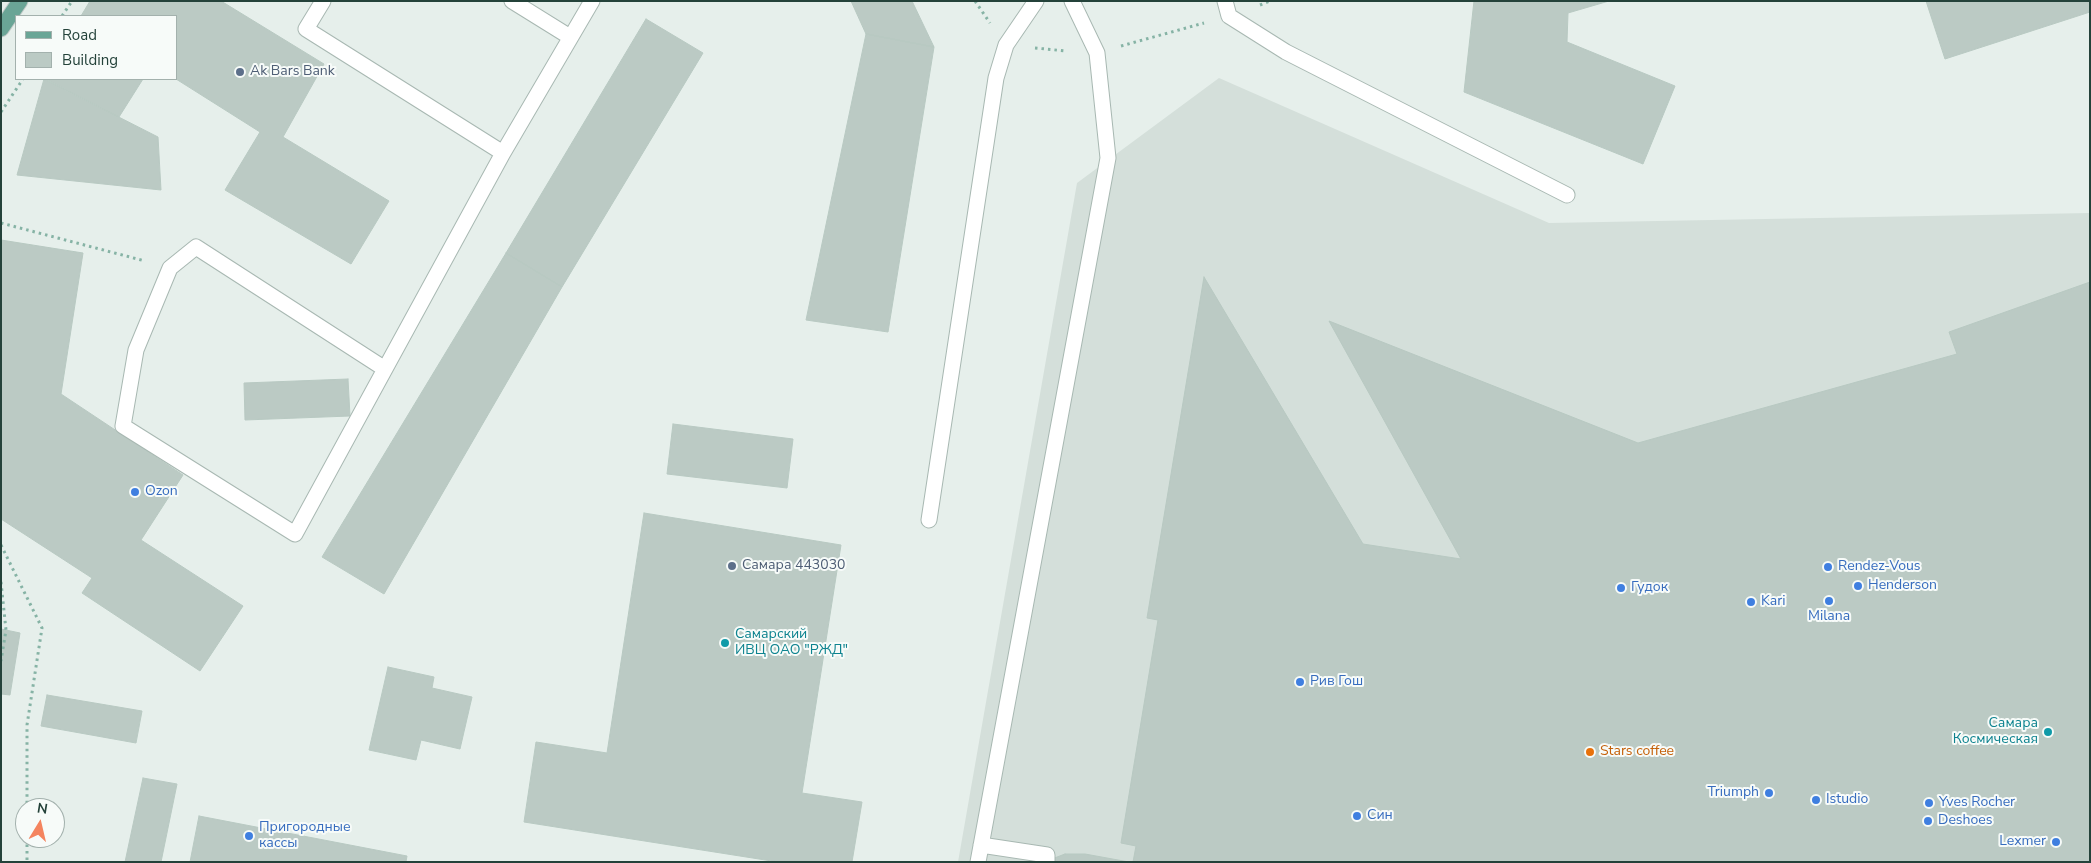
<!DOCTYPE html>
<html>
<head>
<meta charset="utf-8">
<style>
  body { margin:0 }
  #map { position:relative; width:2091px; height:863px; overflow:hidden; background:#e6efeb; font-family:"Nunito Sans",sans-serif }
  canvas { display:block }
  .frame { position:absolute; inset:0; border:2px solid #24423a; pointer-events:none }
  .legend { position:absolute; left:15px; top:15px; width:162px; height:65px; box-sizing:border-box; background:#f7fbf9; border:1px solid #a3b1ad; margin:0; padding:6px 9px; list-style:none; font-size:15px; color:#24423a }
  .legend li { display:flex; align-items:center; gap:10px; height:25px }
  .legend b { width:25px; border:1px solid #a3b1ad }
  .north { position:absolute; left:15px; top:798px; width:50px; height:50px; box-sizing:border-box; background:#f7fbf9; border:1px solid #a3b1ad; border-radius:50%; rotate:9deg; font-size:14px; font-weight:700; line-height:20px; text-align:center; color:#24423a }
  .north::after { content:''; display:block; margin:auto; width:18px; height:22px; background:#f4845f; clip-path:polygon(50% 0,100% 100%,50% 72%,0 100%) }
</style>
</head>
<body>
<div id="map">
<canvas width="2091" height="863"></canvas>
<div class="frame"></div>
<ul class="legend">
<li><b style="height:6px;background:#6aa596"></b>Road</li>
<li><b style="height:14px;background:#bbcac4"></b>Building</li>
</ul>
<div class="north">N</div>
</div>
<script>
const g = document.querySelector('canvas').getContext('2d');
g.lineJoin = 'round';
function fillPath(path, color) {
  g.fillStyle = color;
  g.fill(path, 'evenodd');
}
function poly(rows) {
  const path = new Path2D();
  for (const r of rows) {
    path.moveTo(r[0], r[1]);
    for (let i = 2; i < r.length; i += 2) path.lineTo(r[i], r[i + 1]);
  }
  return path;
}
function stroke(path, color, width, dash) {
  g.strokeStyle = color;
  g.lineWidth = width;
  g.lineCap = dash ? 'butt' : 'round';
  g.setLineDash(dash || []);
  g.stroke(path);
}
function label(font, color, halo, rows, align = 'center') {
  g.font = font + ' "Nunito Sans",sans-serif';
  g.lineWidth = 4;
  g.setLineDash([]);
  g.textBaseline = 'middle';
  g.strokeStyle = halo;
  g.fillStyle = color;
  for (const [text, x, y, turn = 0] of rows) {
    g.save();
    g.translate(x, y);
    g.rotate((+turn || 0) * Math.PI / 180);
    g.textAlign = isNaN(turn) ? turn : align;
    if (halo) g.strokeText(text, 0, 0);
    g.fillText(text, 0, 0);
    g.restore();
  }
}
const built = poly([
  [1219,78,1549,223,2090,213,2090,862,958,862,1077,183]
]);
const building = poly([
  [90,1,221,1,324,64,283,137,389,201,351,264,225,190,260,132,176,79,176,16,81,16,90,1],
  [851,1,912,1,934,47,866,34,851,1],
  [1474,1,1609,1,1568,13,1567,42,1675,86,1643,164,1464,92,1474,1],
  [1926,1,2090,1,2090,12,1945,59,1926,1],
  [646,19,703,53,562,287,506,253,646,19],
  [866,34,934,47,888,332,806,320,866,34],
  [44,79,158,137,161,190,17,175,44,79],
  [45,79,143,79,119,117,45,79],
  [1,240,83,253,61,394,183,475,141,540,243,606,200,671,82,593,92,578,1,519,1,240],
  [506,253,562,287,384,594,322,557,506,253],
  [1204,277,1363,544,1461,559,1329,321,1638,443,1957,354,1949,332,2090,282,2090,862,1133,862,1136,846,1121,843,1158,620,1147,618,1204,277],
  [348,379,350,416,245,420,244,383,348,379],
  [673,424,793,439,787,488,667,474,673,424],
  [644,513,841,545,802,793,862,802,852,862,778,862,524,822,536,742,607,753,644,513],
  [1,629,20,633,10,695,1,694,1,629],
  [388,667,434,677,432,688,472,697,460,749,421,740,416,760,369,750,388,667],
  [47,695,142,711,136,743,41,726,47,695],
  [143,778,177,784,161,862,125,862,143,778],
  [199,816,407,856,406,862,190,862,199,816],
  [1065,854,1085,854,1129,862,1044,862,1065,854]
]);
const path = poly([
  [975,1,990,23],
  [1260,5,1270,1],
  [62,16,72,1],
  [1121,46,1204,23],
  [1035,48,1066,51],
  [1,112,23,79],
  [1,223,145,261],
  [1,545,42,628,27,725,27,808],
  [1,582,6,630,1,661],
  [27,838,27,862]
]);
const minor = poly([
  [323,1,306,29,503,153],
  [512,1,570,37],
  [1225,1,1229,16,1286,52,1567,195],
  [385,369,196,247,170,268,136,350,123,426,295,534,385,369,503,153,592,1],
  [929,520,996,78,1006,45,1036,1],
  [981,845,1047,855,1047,862],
  [978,862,1108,158,1097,53,1072,1]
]);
const major = poly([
  [1,29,20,1]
]);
const markers = [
  [240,72,5,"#5c6f8a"],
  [135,492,5,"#3f7fe0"],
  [732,566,5,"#5c6f8a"],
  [1828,567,5,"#3f7fe0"],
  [1858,586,5,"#3f7fe0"],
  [1621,588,5,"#3f7fe0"],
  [1829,601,5,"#3f7fe0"],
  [1751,602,5,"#3f7fe0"],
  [725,643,5,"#0f9aa8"],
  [1300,682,5,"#3f7fe0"],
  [2048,732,5,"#0f9aa8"],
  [1590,752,5,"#e8710a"],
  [1769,793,5,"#3f7fe0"],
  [1816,800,5,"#3f7fe0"],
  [1929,803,5,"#3f7fe0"],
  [1357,816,5,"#3f7fe0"],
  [1928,821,5,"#3f7fe0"],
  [249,836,5,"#3f7fe0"],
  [2056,842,5,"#3f7fe0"]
];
const serviceNames = [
  ["Ak Bars Bank",250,72],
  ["Самара 443030",742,566]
];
const shopNames = [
  ["Ozon",145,492],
  ["Rendez-Vous",1838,567],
  ["Henderson",1868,586],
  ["Гудок",1631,588],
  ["Kari",1761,602],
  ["Milana",1829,617,"center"],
  ["Рив Гош",1310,682],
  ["Triumph",1759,793,"right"],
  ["Istudio",1826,800],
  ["Yves Rocher",1939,803],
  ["Син",1367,816],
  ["Deshoes",1938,821],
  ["Пригородные",259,828],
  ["кассы",259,844],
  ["Lexmer",2046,842,"right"]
];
const cultureNames = [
  ["Самарский",735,635],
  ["ИВЦ ОАО \"РЖД\"",735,651],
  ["Самара",2038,724,"right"],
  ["Космическая",2038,740,"right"]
];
const foodNames = [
  ["Stars coffee",1600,752]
];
fillPath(built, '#d4dfda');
fillPath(building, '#bbcac4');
stroke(building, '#b8c9c2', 1);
stroke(minor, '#a8b8b2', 17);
stroke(major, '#c2cac8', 17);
stroke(path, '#86b3a5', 3, [2.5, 4]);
stroke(minor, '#fff', 15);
stroke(major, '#6aa596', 15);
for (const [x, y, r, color] of markers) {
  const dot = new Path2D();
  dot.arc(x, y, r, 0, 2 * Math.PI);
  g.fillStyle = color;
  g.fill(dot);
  stroke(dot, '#f7fbf9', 2);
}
label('14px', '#4e5e75', '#f7fbf9', serviceNames, 'left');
label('14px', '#366cbe', '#f7fbf9', shopNames, 'left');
label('14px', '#0d838f', '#f7fbf9', cultureNames, 'left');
label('14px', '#c56008', '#f7fbf9', foodNames, 'left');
</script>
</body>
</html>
